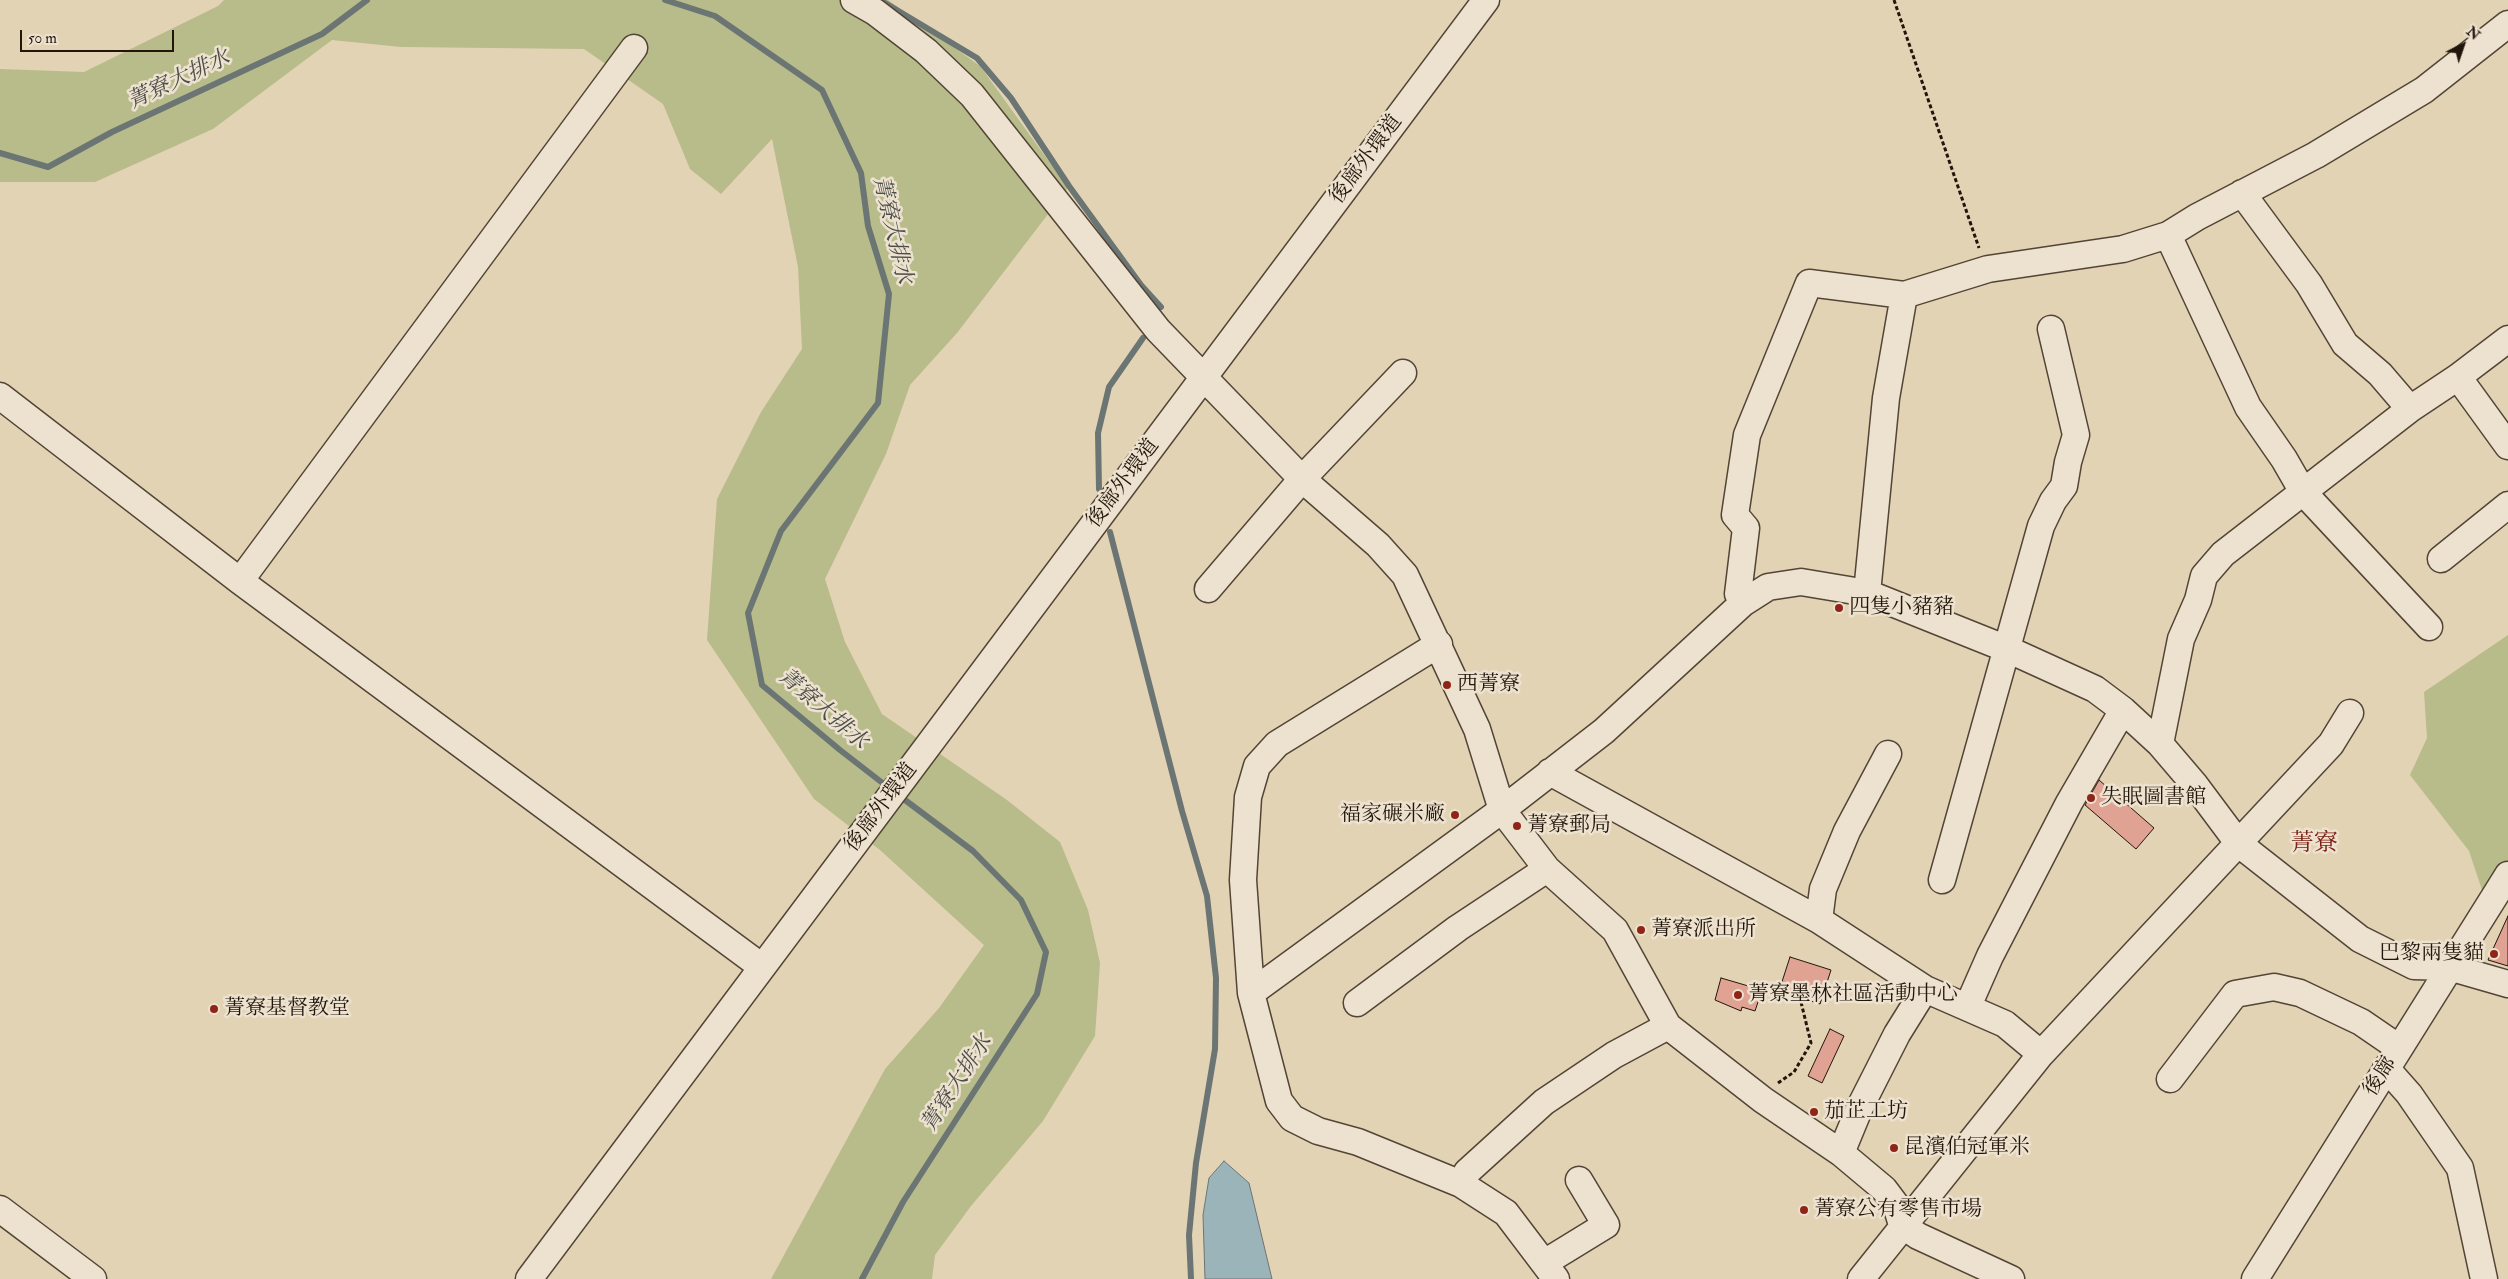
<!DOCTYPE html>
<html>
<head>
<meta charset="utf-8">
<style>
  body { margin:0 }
  #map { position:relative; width:2508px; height:1279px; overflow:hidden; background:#e3d3b5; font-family:"IM FELL Double Pica",serif }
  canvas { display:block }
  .north { position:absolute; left:2438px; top:20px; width:50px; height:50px; -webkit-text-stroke:4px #ede2cf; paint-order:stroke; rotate:41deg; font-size:14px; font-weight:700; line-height:20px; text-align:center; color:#22160b }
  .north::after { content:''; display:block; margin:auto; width:18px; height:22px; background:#22160b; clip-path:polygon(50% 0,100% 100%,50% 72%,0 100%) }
  .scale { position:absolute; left:20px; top:30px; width:154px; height:22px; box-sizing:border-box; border:2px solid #22160b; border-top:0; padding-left:6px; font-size:15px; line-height:18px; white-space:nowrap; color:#22160b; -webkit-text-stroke:4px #ede2cf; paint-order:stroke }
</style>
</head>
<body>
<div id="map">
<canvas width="2508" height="1279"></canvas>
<div class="north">N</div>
<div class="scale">50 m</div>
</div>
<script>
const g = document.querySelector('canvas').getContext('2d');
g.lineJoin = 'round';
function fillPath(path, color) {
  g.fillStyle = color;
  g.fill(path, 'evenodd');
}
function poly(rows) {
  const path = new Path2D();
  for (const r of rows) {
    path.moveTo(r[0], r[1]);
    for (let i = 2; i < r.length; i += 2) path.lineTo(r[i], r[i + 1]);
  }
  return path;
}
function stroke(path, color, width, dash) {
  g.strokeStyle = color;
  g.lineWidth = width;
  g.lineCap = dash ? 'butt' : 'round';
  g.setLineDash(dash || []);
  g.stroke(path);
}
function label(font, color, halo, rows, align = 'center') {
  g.font = font + ' "IM FELL Double Pica","Noto Serif TC",serif';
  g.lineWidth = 5;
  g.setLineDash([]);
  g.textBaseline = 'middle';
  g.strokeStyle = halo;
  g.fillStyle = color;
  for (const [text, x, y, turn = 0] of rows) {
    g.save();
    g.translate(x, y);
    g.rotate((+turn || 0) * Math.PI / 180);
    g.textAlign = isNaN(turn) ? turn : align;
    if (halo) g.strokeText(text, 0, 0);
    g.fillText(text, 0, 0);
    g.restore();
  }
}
const green = poly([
  [224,0,888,0,980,66,1068,188,957,333,910,385,886,454,825,579,845,642,882,714,1007,800,1060,842,1088,910,1100,963,1095,1036,1043,1121,971,1206,935,1255,932,1279,771,1279,885,1069,939,1008,984,945,880,850,814,799,707,640,717,499,761,412,802,349,798,267,772,139,721,194,690,169,663,104,584,49,401,47,332,40,213,129,95,182,0,182,0,69,84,72,218,6],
  [2508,635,2508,872,2485,899,2469,851,2410,775,2427,738,2424,692]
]);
const water = poly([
  [1224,1161,1249,1183,1272,1279,1205,1279,1203,1215,1209,1178,1224,1161]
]);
const stream = poly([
  [665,0,715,16,822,90,861,173,868,226,889,294,878,403,781,531,748,613,762,685,840,750,889,788],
  [880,0,977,58,1011,98,1069,186,1141,285,1161,307],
  [0,153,48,167,112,132,322,34,367,0],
  [1099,489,1098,433,1109,387,1143,338],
  [1110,532,1182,811,1207,896,1216,978,1215,1049,1196,1163,1189,1235,1191,1279],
  [862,1279,903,1202,1037,994,1046,952,1021,900,973,851,897,794]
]);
const building = poly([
  [2099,780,2154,828,2136,849,2085,805,2099,780],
  [2508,916,2508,966,2488,960,2508,916],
  [1790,957,1831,970,1820,1004,1779,991,1790,957],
  [1721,978,1762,990,1755,1011,1742,1007,1741,1011,1715,1000,1721,978],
  [1830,1029,1844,1036,1822,1083,1808,1076,1830,1029]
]);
const path = poly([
  [1894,0,1979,248],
  [1778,1083,1794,1072,1811,1043,1800,998]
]);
const minor = poly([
  [854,0,875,12,926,51,972,95,1158,330,1302,479,1378,545,1405,575,1477,729,1502,810,1547,869,1615,930,1668,1026,1763,1100,1841,1153,1884,1189,1896,1205,1902,1225,1918,1236,2011,1279],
  [2242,193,2309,284,2345,344,2380,374,2410,409],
  [2168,235,2248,407,2284,459,2303,492,2429,627],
  [2458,377,2508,446],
  [0,396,240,581,762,967],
  [2441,559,2508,505],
  [240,581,634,48],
  [1208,589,1302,479,1403,373],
  [1867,593,1886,398,1904,295],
  [1743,603,1738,594,1746,528,1735,515,1747,435,1809,283,1904,295,1988,269,2123,249,2168,235,2197,217,2316,155,2424,90,2508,24],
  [1439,644,1277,744,1257,766,1248,797,1243,880,1251,993,1279,1101,1292,1118,1318,1131,1358,1142,1461,1184,1506,1213,1556,1279],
  [2160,744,2181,639,2198,600,2204,576,2223,554,2410,409,2458,377,2508,339],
  [1550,772,1819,920,1925,989,2005,1024,2041,1054],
  [1942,880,2041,526,2053,501,2064,486,2068,462,2076,435,2051,329],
  [1819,920,1823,889,1847,831,1888,754],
  [1251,993,1502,810,1604,731,1743,603,1768,587,1801,582,1867,593,2007,649,2095,689,2123,710,2160,744,2195,785,2239,844,2360,939,2414,966,2449,967,2508,984],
  [1357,1003,1458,928,1547,869],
  [1968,1006,1990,956,2069,803,2123,710],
  [2386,1068,2409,1094,2460,1168,2484,1279],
  [2170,1079,2235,994,2274,987,2300,993,2361,1022,2399,1048],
  [1841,1153,1860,1107,1897,1034,1925,989],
  [1461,1184,1467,1172,1544,1102,1614,1055,1668,1026],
  [0,1209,93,1279],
  [1544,1263,1606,1225,1579,1180],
  [529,1279,1486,0],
  [1861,1279,2041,1054,2331,744,2350,713],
  [2255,1279,2508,875]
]);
const markers = [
  [1839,608,5,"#8f2418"],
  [1447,685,5,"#8f2418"],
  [2091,798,5,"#8f2418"],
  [1455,815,5,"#8f2418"],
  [1517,826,5,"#8f2418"],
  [1641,930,5,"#8f2418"],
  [2494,954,5,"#8f2418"],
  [1738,995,5,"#8f2418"],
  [214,1009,5,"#8f2418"],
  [1814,1112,5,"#8f2418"],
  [1894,1148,5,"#8f2418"],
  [1804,1210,5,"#8f2418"]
];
const streetNames = [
  ["後廍外環道",1367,160,-53],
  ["後廍外環道",1124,484,-53],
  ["後廍外環道",882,808,-53],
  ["後廍",2381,1077,-58]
];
const poiNames = [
  ["四隻小豬豬",1849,608],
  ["西菁寮",1457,685],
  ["失眠圖書館",2101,798],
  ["福家碾米廠",1445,815,"right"],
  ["菁寮郵局",1527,826],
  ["菁寮派出所",1651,930],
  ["巴黎兩隻貓",2484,954,"right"],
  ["菁寮墨林社區活動中心",1748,995],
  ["菁寮基督教堂",224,1009],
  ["茄芷工坊",1824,1112],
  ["昆濱伯冠軍米",1904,1148],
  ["菁寮公有零售市場",1814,1210]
];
const waterNames = [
  ["菁寮大排水",179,81,-25],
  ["菁寮大排水",891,230,77],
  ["菁寮大排水",822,710,41],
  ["菁寮大排水",958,1084,-57]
];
const quarterNames = [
  ["菁寮",2314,845]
];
fillPath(green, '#b8bb8a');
fillPath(water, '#9bb4b9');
stroke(water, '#6b7573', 1);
stroke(stream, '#6b7573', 6);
fillPath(building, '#e0a293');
stroke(building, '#22160b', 1);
stroke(minor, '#524536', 29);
stroke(path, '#22160b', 3, [4, 2.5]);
stroke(minor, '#ede2cf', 26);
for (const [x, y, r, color] of markers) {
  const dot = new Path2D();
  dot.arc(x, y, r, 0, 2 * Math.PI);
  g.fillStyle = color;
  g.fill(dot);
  stroke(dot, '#ede2cf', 2);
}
label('21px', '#22160b', '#ede2cf', streetNames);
label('21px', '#22160b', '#ede2cf', poiNames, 'left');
label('italic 22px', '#4c4d48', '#ede2cf', waterNames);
label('24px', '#7a1f14', '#ede2cf', quarterNames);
</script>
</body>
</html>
